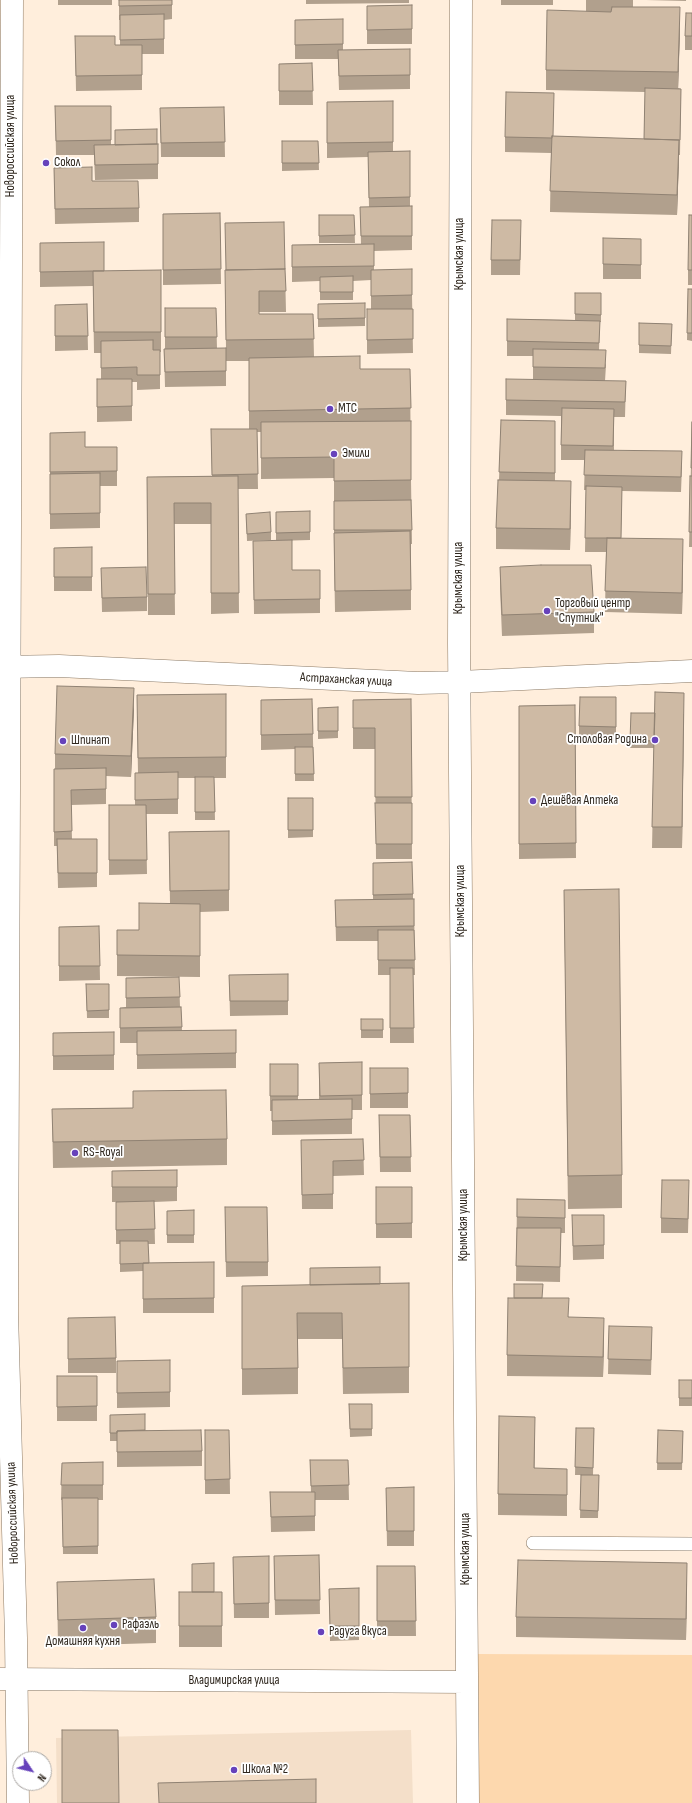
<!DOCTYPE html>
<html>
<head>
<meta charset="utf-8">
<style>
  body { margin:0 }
  #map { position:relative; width:692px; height:1803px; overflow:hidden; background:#ffeedc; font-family:"Sofia Sans Condensed",sans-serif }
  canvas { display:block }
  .north { position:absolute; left:12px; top:1751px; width:40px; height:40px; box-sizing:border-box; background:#fff; border:1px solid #aba8a5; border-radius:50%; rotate:125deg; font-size:11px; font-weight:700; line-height:16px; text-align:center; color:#2e261d }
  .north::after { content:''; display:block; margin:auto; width:14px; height:18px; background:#6642bb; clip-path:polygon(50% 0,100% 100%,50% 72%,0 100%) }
</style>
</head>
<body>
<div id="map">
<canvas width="692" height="1803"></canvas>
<div class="north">N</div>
</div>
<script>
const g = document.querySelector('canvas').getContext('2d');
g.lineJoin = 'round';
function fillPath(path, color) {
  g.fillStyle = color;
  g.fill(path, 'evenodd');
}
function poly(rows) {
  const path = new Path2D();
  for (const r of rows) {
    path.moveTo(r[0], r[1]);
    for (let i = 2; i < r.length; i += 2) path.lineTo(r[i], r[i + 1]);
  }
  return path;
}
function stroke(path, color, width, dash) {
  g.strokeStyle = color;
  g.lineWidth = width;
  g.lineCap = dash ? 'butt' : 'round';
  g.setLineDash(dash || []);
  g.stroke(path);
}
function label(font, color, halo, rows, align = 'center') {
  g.font = font + ' "Sofia Sans Condensed",sans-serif';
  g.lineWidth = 3.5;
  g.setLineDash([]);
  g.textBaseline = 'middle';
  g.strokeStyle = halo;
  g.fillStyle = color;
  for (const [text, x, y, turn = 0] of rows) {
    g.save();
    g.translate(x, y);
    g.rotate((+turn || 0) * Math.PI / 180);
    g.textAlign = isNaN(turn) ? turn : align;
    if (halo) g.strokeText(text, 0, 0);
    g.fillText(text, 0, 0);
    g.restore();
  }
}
const built = poly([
  [411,1730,413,1803,57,1803,56,1738]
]);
const green = poly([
  [478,1654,692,1655,692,1803,479,1803]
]);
const lane = poly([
  [533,1543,692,1544]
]);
const street = poly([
  [12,0,7,1312,16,1638,18,1803],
  [460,682,692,671]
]);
const secondary = poly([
  [461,0,459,643,468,1803],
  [0,667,59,666,418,683,460,682],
  [0,1679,467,1682]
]);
const wall = poly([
  [58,0,112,0,112,5,58,5],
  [119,0,172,0,172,19,164,20,164,54,142,54,142,90,76,91,75,36,115,45,120,45,120,20,119,20],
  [306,0,409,0,409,3,306,4],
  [501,0,553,0,553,5,501,5],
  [586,0,633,0,633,7,680,28,678,88,681,89,680,155,679,155,677,215,550,212,551,153,505,152,505,137,553,136,644,139,645,92,546,90,546,70,586,11],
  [646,0,686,0,686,1],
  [412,5,412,44,367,44,367,6],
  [692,13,692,50,685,50,685,36],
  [343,19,343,50,410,49,410,89,339,90,338,59,295,59,295,20],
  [312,63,313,105,279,105,279,64],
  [393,101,393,151,410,151,410,206,412,206,412,250,374,251,374,270,412,295,413,353,367,354,367,309,371,309,371,280,353,281,353,300,320,300,320,281,292,282,292,245,361,244,360,207,369,207,368,157,327,158,327,102],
  [55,106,111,106,111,145,158,144,158,179,95,180,94,155,56,155],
  [224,107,225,157,161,157,160,108],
  [282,141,318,141,319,170,282,171],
  [54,168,92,181,139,208,139,222,55,224],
  [220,213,221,284,163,285,163,214],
  [319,215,354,215,355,243,319,243],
  [692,215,692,285,688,285,688,270],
  [521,235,520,275,491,275,491,260],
  [40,243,104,271,161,270,161,352,160,352,160,389,137,390,137,382,132,382,132,421,97,422,97,379,101,379,101,353,94,353,93,286,40,287],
  [641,254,641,279,603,279,603,264],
  [285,269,286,312,259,312,259,314,313,314,314,357,360,369,410,369,411,480,412,544,411,544,411,610,335,612,334,554,334,478,261,479,261,432,257,432,258,489,238,489,239,613,211,614,211,524,174,524,175,615,148,615,147,477,212,476,211,429,249,429,249,361,226,361,226,386,165,387,164,349,165,349,165,308,216,308,217,349,226,348,225,290],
  [688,289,692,289,692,341,687,340],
  [575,293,601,293,601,322,600,322,599,350,606,365,605,381,626,381,625,417,614,417,614,450,682,466,681,492,622,491,621,538,683,560,682,614,605,612,606,552,585,552,586,490,584,490,585,460,561,460,561,416,506,415,506,400,533,379,533,356,507,356,507,319,575,320],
  [365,303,365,326,318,327,318,304],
  [87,304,88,350,55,351,55,305],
  [639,323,672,324,671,354,639,353],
  [501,420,555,421,555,481,571,502,570,550,496,549,496,528,499,480],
  [692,422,692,547,689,547],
  [50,433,85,447,117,447,117,486,100,486,100,528,50,529],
  [310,511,310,540,276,541,276,512],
  [246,514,271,532,271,540,247,541],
  [253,541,292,570,320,570,320,613,254,614],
  [92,547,92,591,54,591,54,548],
  [500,567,594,612,594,633,502,636,500,588],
  [101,568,147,597,147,611,102,612],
  [616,697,616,742,579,741,579,726],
  [312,699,314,781,295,781,295,749,261,750,261,700],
  [411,699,412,859,376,859,375,749,353,749,353,700],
  [575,705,576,858,519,859,519,706],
  [338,707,338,738,318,739,318,708],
  [134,709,131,777,106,776,106,804,71,805,72,839,97,839,97,887,58,888,57,846,54,846,54,783,55,769,55,754],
  [631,713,684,714,682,848,652,848,654,748,630,748],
  [137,716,226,757,226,778,214,778,215,820,195,820,195,778,178,778,178,814,146,814,147,874,109,875,109,805,135,805,135,773,138,773],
  [288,798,313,798,313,837,288,838],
  [229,831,229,911,200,912,200,977,117,976,117,930,139,930,170,904,169,832],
  [373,863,413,894,413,899,414,899,415,975,413,975,414,1043,390,1043,390,975,378,975,378,941,336,941,335,900,373,900],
  [564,890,622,1175,622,1208,568,1209],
  [99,926,100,980,59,981,59,927],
  [229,975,288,1001,288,1015,230,1016],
  [179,977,180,1007,181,1007,182,1031,236,1030,236,1068,137,1069,137,1043,120,1043,120,1008,126,1007,126,978],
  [86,984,109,984,109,1018,87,1018],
  [361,1019,383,1030,383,1038,361,1038],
  [114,1032,114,1070,53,1070,53,1033],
  [362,1062,362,1110,352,1110,352,1134,272,1135,272,1111,270,1111,270,1064,298,1064,298,1100,319,1100,319,1063],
  [370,1068,408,1068,408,1108,370,1108],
  [133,1091,227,1139,227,1165,53,1168,52,1109,133,1108],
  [379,1115,410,1115,411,1172,380,1172],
  [363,1139,364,1175,333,1176,333,1209,302,1209,301,1140],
  [177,1170,177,1201,154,1202,155,1244,148,1244,149,1263,214,1262,214,1313,143,1313,143,1271,120,1272,120,1244,116,1244,116,1202,112,1202,112,1171],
  [376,1187,412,1187,412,1238,376,1238],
  [689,1195,688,1233,661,1233,661,1218],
  [517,1199,565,1200,565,1233,561,1233,560,1282,516,1281],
  [225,1207,268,1262,268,1276,226,1277],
  [194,1210,194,1243,167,1243,167,1211],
  [572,1215,604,1245,604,1259,573,1260],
  [409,1283,409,1393,343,1394,342,1339,298,1339,298,1394,242,1395,242,1286],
  [543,1298,569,1317,604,1338,603,1377,507,1376,507,1355],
  [68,1318,116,1358,116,1373,68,1373],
  [609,1326,652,1342,651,1375,608,1374],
  [170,1360,170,1407,117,1408,117,1361],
  [57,1376,97,1376,97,1421,57,1421],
  [679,1380,692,1380,692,1406,679,1406],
  [349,1404,372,1404,372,1436,350,1437],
  [110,1415,145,1430,202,1451,202,1466,117,1467,117,1441,110,1441],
  [576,1428,594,1428,593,1475,599,1475,598,1518,580,1518,581,1475,575,1475],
  [205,1430,229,1430,230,1494,205,1494],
  [658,1430,683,1431,682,1470,657,1470],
  [535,1438,534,1468,567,1490,567,1516,498,1515,498,1494],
  [310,1460,348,1460,349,1500,315,1500,315,1531,271,1532,270,1492,311,1492],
  [103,1462,103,1500,98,1500,98,1554,63,1554,62,1500,61,1500,62,1463],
  [414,1487,414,1546,387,1546,386,1488],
  [319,1555,320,1614,275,1615,274,1556],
  [269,1556,269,1618,234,1618,233,1557],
  [377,1566,415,1566,416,1636,377,1636],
  [57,1582,156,1617,156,1643,58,1646],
  [687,1584,686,1640,516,1637,516,1617],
  [359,1588,359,1640,330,1641,329,1589],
  [179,1592,222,1592,222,1647,179,1647]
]);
const shadedWall = poly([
  [680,7,680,28,678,92,678,72],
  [679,140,679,160,677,215,677,195],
  [571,481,571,502,570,550,570,529],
  [683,539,683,560,682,614,682,593],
  [134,688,134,709,131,777,131,756],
  [684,693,684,714,682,848,682,827],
  [604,1318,604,1338,603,1377,603,1357],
  [535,1417,535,1438,534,1489,534,1468],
  [687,1563,687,1584,686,1640,686,1619]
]);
const building = poly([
  [119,0,172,0,172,5,119,6,119,0],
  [412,5,412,29,367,30,367,6,412,5],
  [612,7,680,7,678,72,546,70,547,10,611,12,612,7],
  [686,13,692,13,692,36,685,36,686,13],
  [164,14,164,39,120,40,120,15,164,14],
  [343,19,343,44,295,45,295,20,343,19],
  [75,36,115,36,115,45,142,45,142,75,76,76,75,36],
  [410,49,410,75,339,76,338,50,410,49],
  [312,63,313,91,279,91,279,64,312,63],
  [645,88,681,89,680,140,679,140,644,139,645,88],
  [506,92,554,93,553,136,552,136,552,138,505,137,506,92],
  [393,101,393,142,327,143,327,102,393,101],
  [55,106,111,106,111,140,56,141,55,106],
  [224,107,225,142,161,143,160,108,224,107],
  [157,129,157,144,115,145,115,130,157,129],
  [552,136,679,140,677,195,550,191,552,136],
  [282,141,318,141,319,163,282,163,282,141],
  [158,144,158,164,95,165,94,145,158,144],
  [410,151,410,197,369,198,368,152,410,151],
  [92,167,92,181,138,181,139,208,55,209,54,168,92,167],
  [412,206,412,236,361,236,360,207,412,206],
  [220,213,221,269,163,270,163,214,220,213],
  [319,215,354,215,355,235,319,236,319,215],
  [689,215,692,215,692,270,688,270,689,215],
  [492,220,521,220,520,260,491,260,492,220],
  [284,222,285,269,226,270,225,223,284,222],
  [603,238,641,239,641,265,603,264,603,238],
  [104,242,104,271,93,271,40,272,40,243,104,242],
  [374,244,374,266,292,267,292,245,374,244],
  [285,269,286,291,259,291,259,314,313,314,314,339,226,340,225,270,285,269],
  [412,269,412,295,371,296,371,270,412,269],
  [161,270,161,332,94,332,93,271,161,270],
  [353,276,353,292,320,292,320,277,353,276],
  [688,289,692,289,692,333,687,333,688,289],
  [575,293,601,293,601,315,575,314,575,293],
  [365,303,365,318,318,319,318,304,365,303],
  [87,304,88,336,55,336,55,305,87,304],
  [165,308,216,308,217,337,165,337,165,308],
  [367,309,413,309,413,339,367,340,367,309],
  [507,319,600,321,599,343,507,341,507,319],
  [639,323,672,324,671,346,639,345,639,323],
  [153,340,153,350,160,350,160,375,137,375,137,367,101,368,101,341,153,340],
  [226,348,226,371,165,372,164,349,226,348],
  [533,349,606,350,605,368,533,367,533,349],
  [360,356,360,369,410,369,411,408,249,411,249,358,360,356],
  [97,379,132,379,132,406,97,407,97,379],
  [506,379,626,381,625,402,506,400,506,379],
  [562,408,614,409,613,446,561,445,562,408],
  [501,420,555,421,555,473,499,472,501,420],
  [411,421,411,480,334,481,334,457,261,458,261,422,411,421],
  [692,422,692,468,691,468,692,422],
  [211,429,257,429,258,474,212,475,211,429],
  [85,432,85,447,117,447,117,471,50,472,50,433,85,432],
  [585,450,682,451,681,477,584,475,585,450],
  [100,473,100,513,50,514,50,474,100,473],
  [238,476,239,593,211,593,211,503,174,503,175,594,148,594,147,477,238,476],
  [690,476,692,476,692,532,689,532,690,476],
  [498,480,571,481,570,529,496,528,498,480],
  [586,486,622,487,621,538,585,538,586,486],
  [411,500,412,530,334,530,334,501,411,500],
  [310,511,310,532,276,533,276,512,310,511],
  [270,512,271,532,247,534,246,514,270,512],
  [410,531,411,590,335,591,334,533,410,531],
  [607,538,683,539,682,593,605,591,607,538],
  [292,540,292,570,320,570,320,599,254,600,253,541,292,540],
  [92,547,92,577,54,577,54,548,92,547],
  [541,565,591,565,594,612,502,615,500,567,541,565],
  [146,567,147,597,102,598,101,568,146,567],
  [57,686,134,688,131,756,55,754,57,686],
  [655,692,684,693,682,827,652,827,655,692],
  [226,694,226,757,138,758,137,695,226,694],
  [580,697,616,697,616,727,579,726,580,697],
  [312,699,313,734,261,735,261,700,312,699],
  [411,699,412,797,375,797,375,728,353,728,353,700,411,699],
  [575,705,576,843,519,844,519,706,575,705],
  [338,707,338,731,318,731,318,708,338,707],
  [631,713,655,713,654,741,630,740,631,713],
  [295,747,313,747,314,774,295,774,295,747],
  [106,768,106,789,71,790,72,831,54,832,54,769,106,768],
  [178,772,178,799,135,800,135,773,178,772],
  [195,777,214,777,215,812,195,812,195,777],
  [288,798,313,798,313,830,288,830,288,798],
  [375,803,412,803,412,844,376,844,375,803],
  [109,805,146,805,147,860,109,860,109,805],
  [229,831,229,890,170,891,169,832,229,831],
  [57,839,97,839,97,873,58,873,57,839],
  [412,862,413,894,373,895,373,863,412,862],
  [619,889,622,1175,568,1176,564,890,619,889],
  [414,899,414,926,336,927,335,900,414,899],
  [139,903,200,904,200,956,117,955,117,930,139,930,139,903],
  [99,926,100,966,59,966,59,927,99,926],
  [378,930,414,930,415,960,378,960,378,930],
  [390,968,413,968,414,1028,390,1028,390,968],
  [288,974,288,1001,230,1001,229,975,288,974],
  [179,977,180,997,126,998,126,978,179,977],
  [86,984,109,984,109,1010,87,1011,86,984],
  [181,1007,182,1027,120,1028,120,1008,181,1007],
  [361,1019,383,1019,383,1030,361,1030,361,1019],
  [236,1030,236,1053,137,1055,137,1031,236,1030],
  [114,1032,114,1055,53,1056,53,1033,114,1032],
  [362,1062,362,1095,320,1096,319,1063,362,1062],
  [270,1064,298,1064,298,1096,270,1096,270,1064],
  [370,1068,408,1068,408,1093,370,1094,370,1068],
  [226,1090,227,1139,53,1142,52,1109,133,1108,133,1091,226,1090],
  [352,1099,352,1119,272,1121,272,1100,352,1099],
  [379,1115,410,1115,411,1157,380,1157,379,1115],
  [363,1139,364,1160,333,1161,333,1194,302,1195,301,1140,363,1139],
  [177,1170,177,1187,112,1187,112,1171,177,1170],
  [662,1180,689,1180,688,1219,661,1218,662,1180],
  [376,1187,412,1187,412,1223,376,1224,376,1187],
  [517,1199,565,1200,565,1218,517,1217,517,1199],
  [154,1201,155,1229,116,1230,116,1202,154,1201],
  [225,1207,267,1207,268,1262,226,1262,225,1207],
  [194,1210,194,1235,167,1235,167,1211,194,1210],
  [572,1215,604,1215,604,1245,573,1246,572,1215],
  [517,1228,561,1228,560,1267,516,1266,517,1228],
  [120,1241,148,1241,149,1263,120,1264,120,1241],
  [214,1262,214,1298,143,1299,143,1263,214,1262],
  [380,1267,380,1284,310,1285,310,1268,380,1267],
  [409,1283,409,1367,343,1368,342,1313,297,1313,298,1368,242,1369,242,1286,409,1283],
  [514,1284,543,1284,542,1298,514,1298,514,1284],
  [508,1298,569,1298,568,1317,604,1318,603,1357,507,1355,508,1298],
  [115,1317,116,1358,68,1359,68,1318,115,1317],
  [609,1326,652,1327,651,1360,608,1359,609,1326],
  [170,1360,170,1392,117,1393,117,1361,170,1360],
  [57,1376,97,1376,97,1406,57,1407,57,1376],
  [679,1380,692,1380,692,1398,679,1398,679,1380],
  [349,1404,372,1404,372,1429,350,1429,349,1404],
  [145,1414,145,1430,117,1431,117,1433,110,1433,110,1415,145,1414],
  [499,1416,535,1417,534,1468,567,1469,567,1495,498,1494,499,1416],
  [576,1428,594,1428,593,1468,575,1467,576,1428],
  [201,1430,202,1451,117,1452,117,1431,201,1430],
  [205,1430,229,1430,230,1479,205,1480,205,1430],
  [658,1430,683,1431,682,1463,657,1463,658,1430],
  [310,1460,348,1460,349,1485,311,1486,310,1460],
  [103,1462,103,1485,61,1485,62,1463,103,1462],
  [581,1475,599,1475,598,1511,580,1510,581,1475],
  [414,1487,414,1531,387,1531,386,1488,414,1487],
  [270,1492,315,1492,315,1516,271,1517,270,1492],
  [62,1498,98,1498,98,1546,63,1547,62,1498],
  [319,1555,320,1600,275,1600,274,1556,319,1555],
  [269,1556,269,1603,234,1604,233,1557,269,1556],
  [518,1560,687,1563,686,1619,516,1617,518,1560],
  [214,1563,214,1592,192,1592,192,1564,214,1563],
  [377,1566,415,1566,416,1621,377,1621,377,1566],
  [154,1579,156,1617,58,1620,57,1582,154,1579],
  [359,1588,359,1626,330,1626,329,1589,359,1588],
  [179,1592,222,1592,222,1626,179,1626,179,1592],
  [62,1730,118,1730,119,1803,62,1803,62,1730],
  [316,1779,316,1803,159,1803,158,1783,316,1779]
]);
const markers = [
  [46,163,4,"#6642bb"],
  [330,409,4,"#6642bb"],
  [334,454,4,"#6642bb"],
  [547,611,4,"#6642bb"],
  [655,740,4,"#6642bb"],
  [63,741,4,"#6642bb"],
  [533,801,4,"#6642bb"],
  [75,1153,4,"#6642bb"],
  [114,1625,4,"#6642bb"],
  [83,1628,4,"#6642bb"],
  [321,1632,4,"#6642bb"],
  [234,1770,4,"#6642bb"]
];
const streetNames = [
  ["Новороссийская улица",11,146,-90],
  ["Крымская улица",460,254,-90],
  ["Крымская улица",459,578,-90],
  ["Астраханская улица",346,680,3],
  ["Крымская улица",461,901,-90],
  ["Крымская улица",464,1225,-90],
  ["Новороссийская улица",13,1513,-92],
  ["Крымская улица",466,1549,-90],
  ["Владимирская улица",234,1681]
];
const poiNames = [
  ["Сокол",54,163],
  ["МТС",338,409],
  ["Эмили",342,454],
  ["Торговый центр",555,604],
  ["\"Спутник\"",555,619],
  ["Столовая Родина",647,740,"right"],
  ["Шпинат",71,741],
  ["Дешёвая Аптека",541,801],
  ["RS-Royal",83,1153],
  ["Рафаэль",122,1625],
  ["Радуга вкуса",329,1632],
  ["Домашняя кухня",83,1642,"center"],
  ["Школа №2",242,1770]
];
fillPath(built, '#f4dfc9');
fillPath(green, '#fdd8ae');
stroke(lane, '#8b7964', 14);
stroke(street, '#8b7964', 23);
stroke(secondary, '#8b7964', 23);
stroke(lane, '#fff', 13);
stroke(street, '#fff', 22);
stroke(secondary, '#fff', 22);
fillPath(wall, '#b1a08d');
fillPath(shadedWall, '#908273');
fillPath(building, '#cebaa4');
stroke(building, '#908273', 1);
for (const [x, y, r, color] of markers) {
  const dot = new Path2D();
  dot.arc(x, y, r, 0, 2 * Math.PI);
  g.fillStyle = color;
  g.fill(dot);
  stroke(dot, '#fff', 1.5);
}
label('13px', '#2e261d', '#fff', streetNames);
label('13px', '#2e261d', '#fff', poiNames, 'left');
</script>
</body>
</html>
